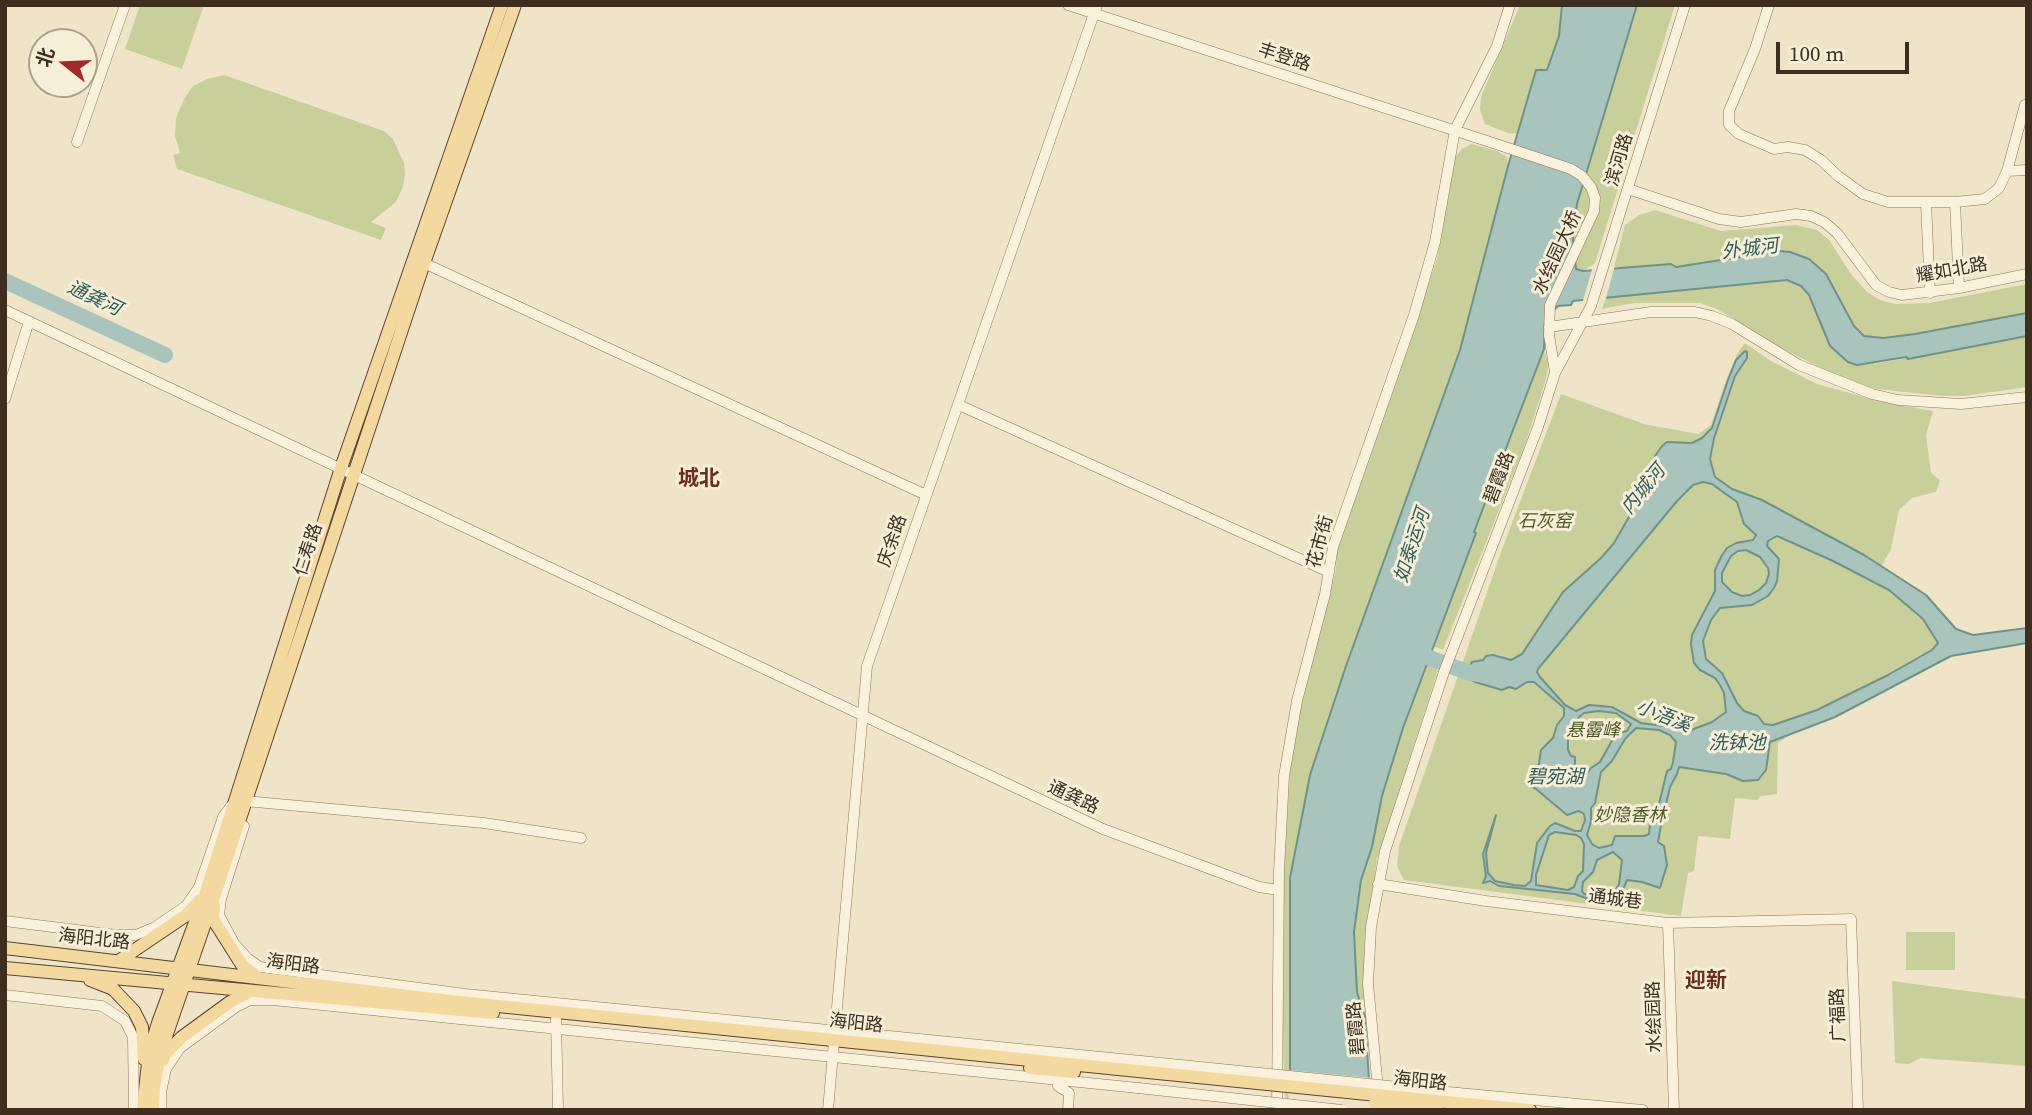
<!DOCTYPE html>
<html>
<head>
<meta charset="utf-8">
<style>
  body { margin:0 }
  #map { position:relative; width:2032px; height:1115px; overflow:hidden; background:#f0e4c8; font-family:"Source Serif 4","Noto Sans SC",serif }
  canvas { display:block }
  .frame { position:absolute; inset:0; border:7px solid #3d2e20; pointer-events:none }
  .north { position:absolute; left:28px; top:28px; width:70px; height:70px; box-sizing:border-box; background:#f7eed8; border:2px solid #ada18e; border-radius:50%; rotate:288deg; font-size:19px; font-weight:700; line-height:28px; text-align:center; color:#3d2e20 }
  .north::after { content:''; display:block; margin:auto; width:24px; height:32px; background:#9e2a2b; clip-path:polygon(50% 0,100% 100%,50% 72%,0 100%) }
  .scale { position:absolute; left:1776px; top:42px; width:133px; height:32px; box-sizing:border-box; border:4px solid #3d2e20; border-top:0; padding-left:9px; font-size:21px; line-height:24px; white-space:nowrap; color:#3d2e20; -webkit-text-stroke:5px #f7eed8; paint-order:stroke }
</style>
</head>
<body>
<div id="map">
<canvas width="2032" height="1115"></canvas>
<div class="frame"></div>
<div class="north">北</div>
<div class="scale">100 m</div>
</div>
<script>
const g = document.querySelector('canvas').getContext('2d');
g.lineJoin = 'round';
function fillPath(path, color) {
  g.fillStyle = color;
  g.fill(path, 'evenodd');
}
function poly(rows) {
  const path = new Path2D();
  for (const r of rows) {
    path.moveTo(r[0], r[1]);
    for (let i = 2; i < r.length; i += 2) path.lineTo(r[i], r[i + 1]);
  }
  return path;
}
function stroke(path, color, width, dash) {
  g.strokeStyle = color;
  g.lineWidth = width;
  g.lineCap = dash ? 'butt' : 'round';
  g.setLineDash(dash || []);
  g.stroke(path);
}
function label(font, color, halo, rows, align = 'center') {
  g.font = font + ' "Source Serif 4","Noto Sans SC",serif';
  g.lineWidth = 6;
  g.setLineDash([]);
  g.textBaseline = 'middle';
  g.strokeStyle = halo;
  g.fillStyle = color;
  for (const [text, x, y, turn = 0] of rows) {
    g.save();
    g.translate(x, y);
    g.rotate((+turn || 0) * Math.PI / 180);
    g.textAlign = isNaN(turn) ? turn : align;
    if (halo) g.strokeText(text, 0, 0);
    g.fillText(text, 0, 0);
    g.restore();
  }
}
const green = poly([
  [140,5,204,5,182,69,125,49],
  [1520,5,1562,5,1559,36,1547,70,1536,71,1517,133,1510,134,1485,124,1480,110,1481,97],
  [1637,5,1675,5,1595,263,1583,271,1576,269,1573,240,1577,204],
  [224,75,384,131,393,139,404,163,405,174,403,187,396,202,371,222,386,228,381,240,177,169,173,155,180,153,175,136,176,118,184,99,193,86,207,79],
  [1472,144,1497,151,1507,157,1508,166,1460,350,1393,539,1290,878,1289,934,1292,1110,1286,1110,1281,1008,1283,881,1292,742,1328,603,1336,569,1337,549,1437,259,1454,158,1462,149],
  [1655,210,1721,231,1796,225,1817,230,1829,240,1851,274,1867,292,1880,300,1895,304,1929,303,2027,284,2027,313,1915,334,1871,338,1858,333,1826,274,1809,259,1779,251,1675,267,1614,267,1625,225,1639,215],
  [1787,280,1801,286,1816,308,1874,364,2027,336,2027,387,1965,396,1942,396,1877,389,1852,382,1821,368,1783,349,1717,309,1700,303,1634,303,1602,309,1606,298,1676,289,1710,287,1713,288],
  [1745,343,1771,361,1817,384,1883,402,1933,411,1926,435,1931,473,1940,480,1936,492,1912,498,1899,510,1891,549,1881,567,1926,595,1947,651,1805,725,1778,743,1777,794,1761,796,1757,800,1735,798,1730,839,1698,836,1694,871,1688,873,1681,916,1404,880,1397,866,1399,846,1501,552,1561,394,1644,424,1698,434,1711,425,1726,380,1737,354],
  [1544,349,1548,363,1547,376,1525,445,1443,650,1433,646,1476,534,1474,532],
  [1426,665,1438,670,1377,859,1364,959,1365,1017,1357,992,1354,932,1361,880,1372,847,1382,796,1403,728],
  [1906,932,1955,932,1955,970,1906,970],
  [1892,981,2027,999,2027,1066,1920,1058,1909,1064,1895,1063]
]);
const water = poly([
  [1562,5,1637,5,1577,204,1573,240,1576,269,1583,271,1671,264,1676,267,1779,251,1790,252,1809,259,1826,274,1854,326,1864,336,1883,338,1915,334,2027,313,2027,336,1908,359,1906,357,1857,365,1848,362,1830,346,1809,295,1801,286,1787,280,1573,301,1571,305,1558,306,1545,318,1544,349,1474,532,1476,533,1403,728,1382,796,1372,847,1361,880,1354,932,1357,992,1365,1017,1370,1096,1292,1110,1290,1067,1290,878,1310,775,1346,666,1460,350,1508,166,1536,70,1547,70,1559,36,1562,5],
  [1745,351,1747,352,1747,358,1735,376,1714,438,1710,459,1715,477,1732,489,1762,500,1864,555,1926,595,1956,629,1973,635,2027,628,2027,643,1951,656,1835,717,1770,742,1766,770,1758,780,1743,781,1726,774,1679,767,1677,774,1670,787,1661,825,1658,842,1664,846,1667,865,1660,888,1642,882,1627,880,1620,897,1599,900,1588,899,1575,894,1499,886,1490,881,1483,883,1486,876,1483,854,1496,815,1486,853,1488,873,1495,881,1514,885,1525,886,1531,881,1537,843,1550,826,1555,823,1575,831,1581,831,1585,820,1584,814,1579,811,1567,815,1536,789,1525,783,1539,764,1541,750,1553,738,1557,725,1564,716,1564,708,1534,682,1527,682,1516,689,1509,687,1502,690,1475,682,1468,678,1467,672,1472,662,1483,660,1486,656,1493,655,1511,660,1522,654,1563,592,1601,558,1614,543,1637,503,1655,456,1662,446,1667,442,1692,443,1702,438,1712,428,1728,380,1736,360,1745,351],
  [1703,482,1712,484,1737,502,1744,524,1756,535,1753,540,1736,543,1727,548,1721,557,1715,570,1715,591,1692,635,1691,644,1694,663,1700,670,1715,678,1720,685,1724,693,1726,712,1712,722,1691,730,1641,723,1612,707,1589,705,1576,711,1565,705,1540,677,1537,672,1538,669,1677,501,1693,485,1703,482],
  [1777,536,1833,561,1889,590,1923,619,1938,643,1932,650,1888,675,1817,710,1773,725,1764,724,1758,716,1744,711,1737,703,1722,673,1706,659,1703,641,1711,620,1720,608,1752,605,1768,596,1774,588,1777,581,1779,559,1767,546,1768,541,1777,536],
  [1746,550,1760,557,1768,568,1769,574,1766,583,1759,590,1750,595,1742,596,1732,592,1722,582,1722,573,1731,556,1738,551,1746,550],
  [1599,711,1616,713,1631,724,1627,731,1618,733,1614,737,1600,762,1591,768,1581,782,1575,778,1575,757,1571,756,1568,750,1568,737,1579,717,1584,713,1599,711],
  [1636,728,1659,730,1670,735,1676,742,1673,762,1671,769,1667,771,1658,808,1650,823,1649,834,1644,836,1615,836,1612,845,1599,848,1592,844,1587,835,1591,821,1591,808,1595,803,1601,772,1612,761,1625,739,1636,728],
  [1555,832,1576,835,1581,838,1584,844,1583,871,1578,876,1574,887,1568,890,1536,885,1536,875,1549,835,1555,832],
  [1613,852,1622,860,1619,884,1614,893,1597,896,1584,894,1582,891,1583,882,1593,872,1597,860,1613,852]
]);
const pier = poly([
  [1615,265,1605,302,1582,304,1593,266],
  [1287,1070,1372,1078,1372,1110,1289,1110]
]);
const river = poly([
  [5,281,165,355],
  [1408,650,1467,672,1486,675]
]);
const minor = poly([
  [1068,5,1490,142,1571,169,1582,176,1591,187,1595,198,1594,211,1550,305,1549,335,1555,372],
  [1769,5,1755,49,1729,111,1729,125,1739,134,1774,149,1788,147,1805,150,1821,160,1838,176,1863,194,1888,202,1955,202,1985,199,1999,188,2007,171,2027,170],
  [77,142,125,5],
  [2007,171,2025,105,2027,105],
  [1628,189,1719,219,1741,222,1796,214,1811,216,1824,222,1837,233,1876,285,1889,292,1902,295,1959,288,2027,274],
  [1926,202,1930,293],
  [1955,202,1959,288],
  [424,263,926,495],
  [5,310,1103,829,1259,887,1278,890],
  [1549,327,1651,312,1695,312,1712,316,1732,324,1799,365,1872,394,1898,400,1961,404,2027,397],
  [5,399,29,321],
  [959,405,1329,572],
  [246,804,245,801,484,823,581,838],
  [244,826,221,899,219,915,234,943,247,958,260,967,465,994,1141,1061],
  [1378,884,1486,901,1668,923,1851,919,1858,1110],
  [5,921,116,935,136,935,155,927,186,906,199,887,223,817,231,806],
  [1668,923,1674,1110],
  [5,995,102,1006,125,1021,133,1037,134,1110],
  [556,1019,558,1110],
  [1056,1078,1058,1086,1069,1093,1068,1110],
  [1458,1093,1643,1110],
  [161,1110,161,1092,166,1069,180,1048,236,1007,250,1000,273,1000,1138,1088],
  [828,1110,867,666,1097,5],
  [1277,1110,1279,871,1284,776,1297,701,1325,594,1333,547,1414,315,1435,242,1455,130,1497,46,1510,5],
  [1380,1110,1368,984,1371,927,1385,851,1444,672,1538,427,1555,373,1591,306,1685,5]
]);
const major = poly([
  [214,906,213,919,242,965,257,977],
  [5,948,459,1002,1138,1071],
  [120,960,185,916,200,900],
  [5,968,493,1013],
  [90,980,113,989,134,1011,142,1027,144,1059],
  [163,1060,166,1053,182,1037,230,1002,249,992],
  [1030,1068,1074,1072],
  [1457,1103,1530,1110],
  [143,1110,149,1053,158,1023,205,895,341,468,502,5],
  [153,1110,154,1087,161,1051,214,897,424,263,515,5]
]);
const minorBridge = poly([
  [1141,1061,1458,1093],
  [1138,1088,1342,1110]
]);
const majorBridge = poly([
  [1138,1071,1457,1103],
  [1375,1103,1437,1110]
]);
const streetNames = [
  ["丰登路",1284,58,18],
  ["滨河路",1620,160,-73],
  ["水绘园大桥",1558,253,-65],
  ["耀如北路",1952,271,-10],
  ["碧霞路",1500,478,-69],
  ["庆余路",893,541,-71],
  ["花市街",1321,542,-75],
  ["仁寿路",309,550,-72],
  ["通龚路",1073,798,25],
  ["通城巷",1615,900,7],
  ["海阳北路",94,940,6],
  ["海阳路",293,965,7],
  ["广福路",1839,1015,-92],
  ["水绘园路",1655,1017,-92],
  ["海阳路",856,1024,6],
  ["碧霞路",1357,1028,-95],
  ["海阳路",1420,1082,6]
];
const parkNames = [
  ["石灰窑",1545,522],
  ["悬霤峰",1593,731],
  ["妙隐香林",1630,816]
];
const waterNames = [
  ["外城河",1750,250,-7],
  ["通龚河",94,299,25],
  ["内城河",1644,490,-51],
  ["如泰运河",1413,546,-72],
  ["小浯溪",1663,717,21],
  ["洗钵池",1737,744],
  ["碧宛湖",1555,778]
];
const quarterNames = [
  ["城北",699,480],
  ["迎新",1706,982]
];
fillPath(green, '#c9cf9b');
fillPath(water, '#a9c4bc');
stroke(water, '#6f938a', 2);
fillPath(pier, '#f0e4c8');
stroke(river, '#a9c4bc', 16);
stroke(minor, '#8d765c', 11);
stroke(major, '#5b4430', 14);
stroke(minor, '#faf1dc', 10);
stroke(major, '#f3d9a0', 12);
stroke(minorBridge, '#8d765c', 11, []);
stroke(majorBridge, '#5b4430', 14, []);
stroke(minorBridge, '#faf1dc', 10);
stroke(majorBridge, '#f3d9a0', 12);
label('18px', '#3d2e20', '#f7eed8', streetNames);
label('italic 18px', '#4d5a26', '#f7eed8', parkNames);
label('italic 19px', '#2f5d5a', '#f7eed8', waterNames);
label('bold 21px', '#6b2e1e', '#f7eed8', quarterNames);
</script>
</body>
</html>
